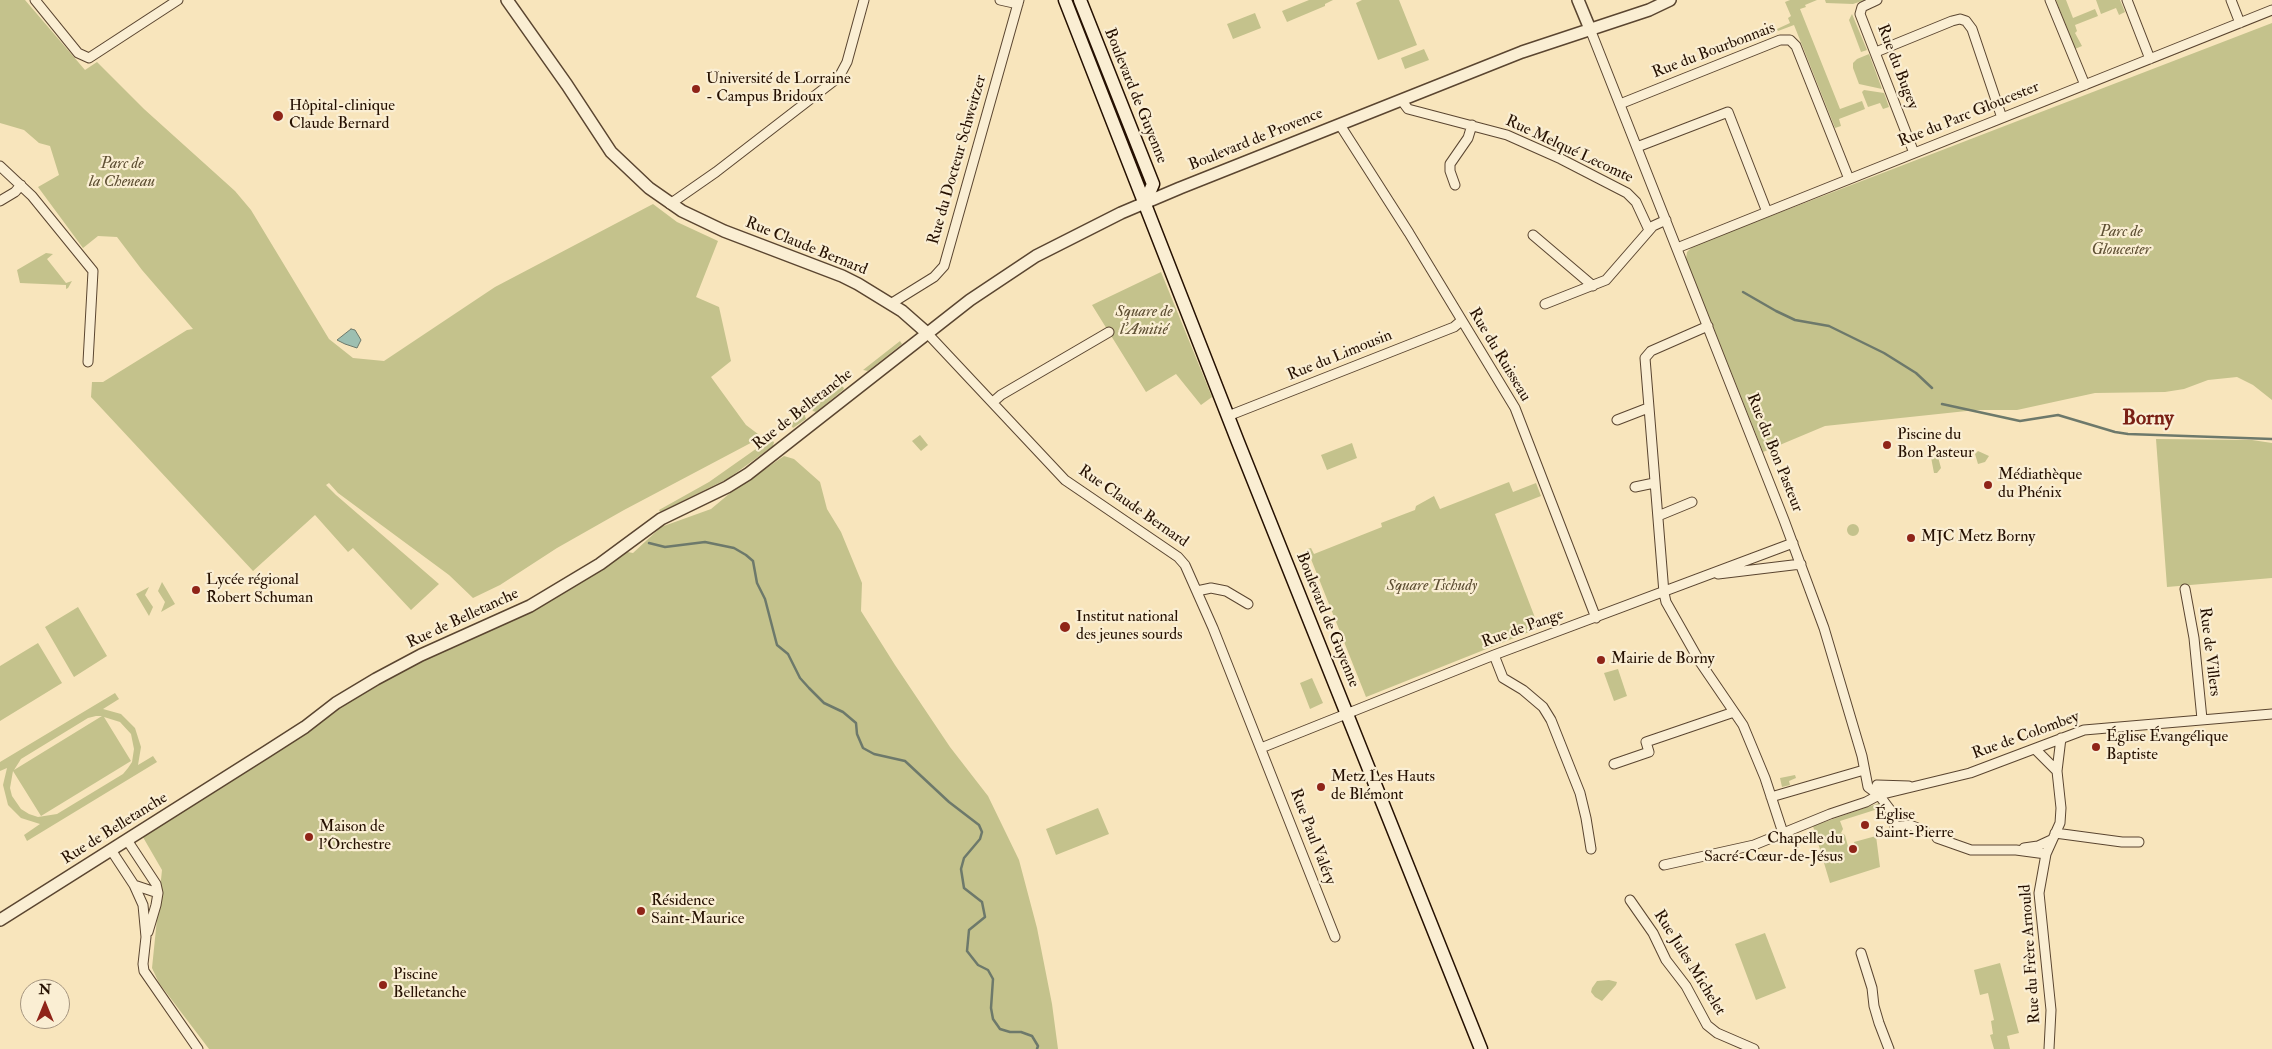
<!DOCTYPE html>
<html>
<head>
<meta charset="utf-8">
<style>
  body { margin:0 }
  #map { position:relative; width:2272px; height:1049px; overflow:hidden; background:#f8e5bc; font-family:"IM FELL Double Pica",serif }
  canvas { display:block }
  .north { position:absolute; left:20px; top:979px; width:50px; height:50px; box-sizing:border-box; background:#faeed3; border:1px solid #a5957f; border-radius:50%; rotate:0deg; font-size:14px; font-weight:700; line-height:20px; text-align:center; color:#251001 }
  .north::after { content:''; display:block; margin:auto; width:18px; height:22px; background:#8f2418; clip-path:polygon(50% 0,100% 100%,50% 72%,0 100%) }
</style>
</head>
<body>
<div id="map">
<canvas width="2272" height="1049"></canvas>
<div class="north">N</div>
</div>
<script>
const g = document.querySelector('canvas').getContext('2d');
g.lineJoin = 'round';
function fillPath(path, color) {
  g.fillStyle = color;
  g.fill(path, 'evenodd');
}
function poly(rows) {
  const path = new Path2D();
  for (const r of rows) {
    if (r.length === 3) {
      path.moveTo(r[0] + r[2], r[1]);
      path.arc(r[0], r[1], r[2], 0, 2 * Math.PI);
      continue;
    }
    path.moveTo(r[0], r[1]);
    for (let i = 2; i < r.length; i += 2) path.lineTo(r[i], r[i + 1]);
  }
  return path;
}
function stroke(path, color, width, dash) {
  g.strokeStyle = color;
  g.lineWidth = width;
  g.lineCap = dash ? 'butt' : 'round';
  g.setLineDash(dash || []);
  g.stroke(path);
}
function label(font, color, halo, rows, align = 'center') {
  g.font = font + ' "IM FELL Double Pica",serif';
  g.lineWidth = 4.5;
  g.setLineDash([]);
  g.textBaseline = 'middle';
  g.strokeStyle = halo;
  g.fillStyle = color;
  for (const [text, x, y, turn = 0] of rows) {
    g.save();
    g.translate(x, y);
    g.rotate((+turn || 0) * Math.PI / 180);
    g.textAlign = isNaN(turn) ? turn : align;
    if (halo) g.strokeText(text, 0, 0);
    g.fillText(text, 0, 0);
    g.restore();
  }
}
const green = poly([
  [0,0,25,0,85,70,97,62,144,109,235,191,251,210,329,339,353,358,384,361,495,287,653,204,677,222,718,241,696,297,719,307,731,361,711,377,746,425,762,437,624,510,557,548,500,585,473,598,449,575,338,493,329,483,326,485,336,495,439,584,411,610,353,548,348,552,315,515,253,571,91,397,92,382,103,382,187,330,193,329,142,270,117,237,98,236,83,248,38,187,59,175,50,146,39,143,24,130,0,123],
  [1309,0,1333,0,1325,4,1325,6,1287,22,1282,11],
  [1362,0,1399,0,1417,45,1378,60,1356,3],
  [1790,0,1817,0,1805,5,1806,7,1800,9,1840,109,1862,101,1865,109,1839,119,1841,126,1835,128,1794,25,1778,31,1777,29,1790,23,1788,18,1791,16,1785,2],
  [1825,0,1865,0,1853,4,1826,3],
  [2056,0,2066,0,2073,18,2095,9,2098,16,2075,25,2077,31,2075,33,2082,46,2075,49],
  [2096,0,2120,0,2125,12,2119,15,2116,8,2101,14],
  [1255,13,1261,28,1233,39,1227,24],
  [1852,14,1867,50,1861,52,1849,20],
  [2272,23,2272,400,2253,385,2237,377,2208,380,2184,389,2165,392,2095,393,2017,410,1976,410,1825,426,1763,452,1686,259,1687,252,1693,246],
  [1424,49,1429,60,1405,69,1401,58],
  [1869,54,1882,89,1859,84,1853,68,1853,63,1857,59],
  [1864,90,1884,93,1889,107,1883,109,1880,103,1868,107,1862,92],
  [46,253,53,254,47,259,66,283,72,281,68,288,66,289,66,285,20,283,17,270],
  [1161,272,1212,397,1201,405,1176,374,1146,392,1092,305],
  [900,341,902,344,868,371,863,370],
  [841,385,844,388,843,390,816,412,813,411,811,408],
  [804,413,806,419,793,428,790,424],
  [920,435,928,445,921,451,912,441],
  [770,439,774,442,773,446,729,478,660,512,659,510,709,482],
  [2156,439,2252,440,2272,443,2272,578,2167,587],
  [1352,443,1357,458,1327,470,1321,455],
  [1978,451,1989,456,1985,462,1978,464,1975,454],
  [1930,452,1938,457,1941,468,1937,473,1934,473],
  [784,456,794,459,820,482,827,509,841,532,862,583,861,611,895,665,950,747,988,796,1019,860,1037,928,1052,1004,1058,1049,209,1049,159,983,152,968,162,870,140,832,318,716,475,631,617,550,633,553,661,527,711,509,729,494],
  [1509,482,1513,492,1536,483,1541,496,1495,514,1539,628,1366,697,1307,549,1311,548,1314,554,1382,527,1381,523,1415,510,1416,506,1434,496,1440,509],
  [1853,530,6],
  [162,582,175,604,161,612,165,602,158,591],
  [149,587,145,595,153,607,149,616,136,594],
  [78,607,107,656,74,677,45,627],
  [38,643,62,683,0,721,0,666],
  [1618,669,1627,696,1614,701,1604,673],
  [1312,678,1323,703,1310,709,1300,683],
  [115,693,119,699,103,709,121,714,135,728,141,747,138,765,153,756,157,762,27,841,24,835,40,824,21,818,8,805,3,785,7,768,0,771,0,762],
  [96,716,102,716,14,770,21,759,88,718],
  [104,717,120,722,131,734,134,749,132,762,128,768,123,774,57,814,38,817,29,814,21,809,12,796,10,788,13,771,41,816,131,761],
  [1795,775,1796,778,1789,781,1790,785,1782,787,1780,778],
  [1879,803,1881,808,1840,821,1843,829,1841,833,1845,835,1850,854,1857,852,1854,842,1876,836,1880,867,1830,883,1813,826],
  [1098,808,1109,834,1056,855,1046,829],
  [1765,933,1786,988,1756,1000,1735,944],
  [2000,963,2019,1033,2007,1036,2010,1049,1994,1049,1990,1035,1993,1034,1991,1021,1994,1020,1988,993,1980,995,1974,970],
  [1609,980,1617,982,1616,985,1602,1001,1595,997,1591,992,1592,988,1597,981]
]);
const water = poly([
  [351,329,355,330,361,340,357,348,345,344,337,340,351,329]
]);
const stream = poly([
  [1743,292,1776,311,1795,320,1829,326,1884,353,1916,373,1932,388],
  [1942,404,2020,421,2058,415,2115,432,2128,434,2272,439],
  [649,543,665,547,705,542,734,548,746,555,753,561,757,583,765,599,777,645,788,654,800,678,809,688,824,703,843,712,856,723,857,734,863,748,874,754,905,761,949,802,979,825,982,832,980,839,964,858,961,869,964,888,982,902,985,917,969,930,967,951,978,965,988,970,993,979,991,1008,993,1019,1000,1029,1010,1032,1021,1032,1032,1036,1038,1046,1037,1049]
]);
const minor = poly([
  [35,0,78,53,89,58,178,0],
  [1000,0,1018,4],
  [1877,0,1862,7,1860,14,1914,153],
  [2050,0,2085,85],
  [2127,0,2150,59],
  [2231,0,2240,23],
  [1590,29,1784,520,1824,628,1862,756,1868,787,1879,795],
  [1876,52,1952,21,1960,19,1966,21,1972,29,2002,118],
  [1402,101,1408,109,1507,135,1561,159,1627,193,1636,202,1649,230],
  [1620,104,1780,40,1790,40,1796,46,1849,179],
  [1340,125,1409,233,1515,408,1596,618],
  [1637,147,1728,112,1767,212],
  [0,166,32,196,93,271,88,362],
  [1455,185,1450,171,1450,164,1468,138,1472,125],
  [0,201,15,192,21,185],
  [670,204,716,172,839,77,847,62,864,0],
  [1533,235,1593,286],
  [1677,248,2272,10],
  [892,303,934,277,944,266,1019,0],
  [1545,304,1606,280,1653,226,1666,220],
  [1708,326,1651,351,1645,358,1664,593,1666,602,1700,662,1743,725,1765,778,1783,833],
  [927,333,1065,480,1178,557,1185,565,1213,628,1335,937],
  [993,402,1001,395,1109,332],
  [1228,416,1454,327,1461,321],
  [1617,420,1648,408],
  [1635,487,1654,483],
  [1658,516,1692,502],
  [1718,574,1801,564],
  [2185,589,2194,638,2202,719],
  [1197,591,1211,588,1226,591,1248,604],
  [1494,655,1503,678,1523,690,1543,707,1551,720,1580,793,1586,818,1591,849],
  [1261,748,1494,655,1793,543],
  [2035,749,2057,771],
  [1614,764,1649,752,1646,742,1734,712],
  [1877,785,1879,795,1891,811,1895,827,1910,825,1925,831],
  [1877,785,1909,786],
  [1771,797,1864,770],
  [2055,833,2122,842,2139,842],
  [1937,838,1971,850,2016,850,2046,854],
  [127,840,156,884,158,893,156,905,148,932],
  [2024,848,2038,846,2051,840],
  [111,850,134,885,143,905,146,937,143,964,144,971,198,1049],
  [1664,865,1754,845,1830,814,1866,802,1879,795,1970,773,2084,730,2272,714],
  [134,885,158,893],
  [1630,900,1653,933,1666,960,1686,986,1707,1025,1717,1033,1754,1049],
  [1861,953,1872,988,1874,1006,1879,1023,1889,1049],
  [2049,1049,2051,1010,2039,893,2046,854,2060,823,2061,808,2057,771,2061,738]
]);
const tertiary = poly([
  [507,0,567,85,611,152,649,188,682,211,724,231,842,276,858,284,902,311,927,333],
  [1578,0,1590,29],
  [0,920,266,752,305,727,336,703,376,679,421,655,530,606,600,564,661,519,727,487,748,474,970,300,1036,256,1121,213,1180,188,1522,52,1649,10,1670,0]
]);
const secondary = poly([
  [1065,0,1238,442,1481,1049],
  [1080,0,1153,184,1145,203]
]);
const markers = [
  [696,89,5,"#8f2418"],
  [278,116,6,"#8f2418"],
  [1887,445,5,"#8f2418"],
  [1988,485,5,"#8f2418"],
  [1911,538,5,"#8f2418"],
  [196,590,5,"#8f2418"],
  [1065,627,6,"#8f2418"],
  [1601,660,5,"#8f2418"],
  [2096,747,5,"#8f2418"],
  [1321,787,5,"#8f2418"],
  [1865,825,5,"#8f2418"],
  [309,837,5,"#8f2418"],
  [1853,849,5,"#8f2418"],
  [641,911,5,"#8f2418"],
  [383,985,5,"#8f2418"]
];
const streetNames = [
  ["Rue du Bourbonnais",1714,51,-21],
  ["Rue du Bugey",1897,67,69],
  ["Boulevard de Guyenne",1135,96,68],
  ["Rue du Parc Gloucester",1969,115,-22],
  ["Boulevard de Provence",1256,140,-22],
  ["Rue Melqué Lecomte",1569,150,25],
  ["Rue du Docteur Schweitzer",958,160,-74],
  ["Rue Claude Bernard",806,247,22],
  ["Rue du Ruisseau",1499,355,59],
  ["Rue du Limousin",1340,356,-22],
  ["Rue de Belletanche",803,410,-38],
  ["Rue du Bon Pasteur",1774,453,68],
  ["Rue Claude Bernard",1133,507,35],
  ["Rue de Belletanche",463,619,-25],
  ["Boulevard de Guyenne",1327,620,68],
  ["Rue de Pange",1523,629,-20],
  ["Rue de Villers",2209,652,83],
  ["Rue de Colombey",2026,736,-20],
  ["Rue de Belletanche",115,829,-32],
  ["Rue Paul Valéry",1312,837,69],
  ["Rue du Frère Arnould",2031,954,-94],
  ["Rue Jules Michelet",1689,963,58]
];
const poiNames = [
  ["Université de Lorraine",706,80],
  ["- Campus Bridoux",706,98],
  ["Hôpital-clinique",289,107],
  ["Claude Bernard",289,125],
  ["Piscine du",1897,436],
  ["Bon Pasteur",1897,454],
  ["Médiathèque",1998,476],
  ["du Phénix",1998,494],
  ["MJC Metz Borny",1921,538],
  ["Lycée régional",206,581],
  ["Robert Schuman",206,599],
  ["Institut national",1076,618],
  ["des jeunes sourds",1076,636],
  ["Mairie de Borny",1611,660],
  ["Église Évangélique",2106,738],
  ["Baptiste",2106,756],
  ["Metz Les Hauts",1331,778],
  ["de Blémont",1331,796],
  ["Église",1875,816],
  ["Saint-Pierre",1875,834],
  ["Maison de",319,828],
  ["l'Orchestre",319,846],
  ["Chapelle du",1843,840,"right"],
  ["Sacré-Cœur-de-Jésus",1843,858,"right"],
  ["Résidence",651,902],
  ["Saint-Maurice",651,920],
  ["Piscine",393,976],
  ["Belletanche",393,994]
];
const parkNames = [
  ["Parc de",122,165],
  ["la Cheneau",122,183],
  ["Parc de",2121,233],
  ["Gloucester",2121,251],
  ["Square de",1144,313],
  ["l'Amitié",1144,331],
  ["Square Tschudy",1432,587]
];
const districtNames = [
  ["Borny",2148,419]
];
fillPath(green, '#c4c28c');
fillPath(water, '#9dbfb1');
stroke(water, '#6d796b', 1);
stroke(stream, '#6d796b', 2.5);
stroke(minor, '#5a4530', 11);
stroke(tertiary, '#5a4530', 14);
stroke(secondary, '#251001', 15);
stroke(minor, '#faeed3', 9);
stroke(tertiary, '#faeed3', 11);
stroke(secondary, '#faeed3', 12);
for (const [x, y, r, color] of markers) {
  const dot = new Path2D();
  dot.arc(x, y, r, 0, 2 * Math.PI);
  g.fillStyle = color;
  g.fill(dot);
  stroke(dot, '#faeed3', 2);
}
label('16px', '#251001', '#faeed3', streetNames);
label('16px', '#251001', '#faeed3', poiNames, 'left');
label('italic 16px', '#5d4e32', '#faeed3', parkNames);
label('bold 21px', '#7a1f14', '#faeed3', districtNames);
</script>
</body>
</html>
